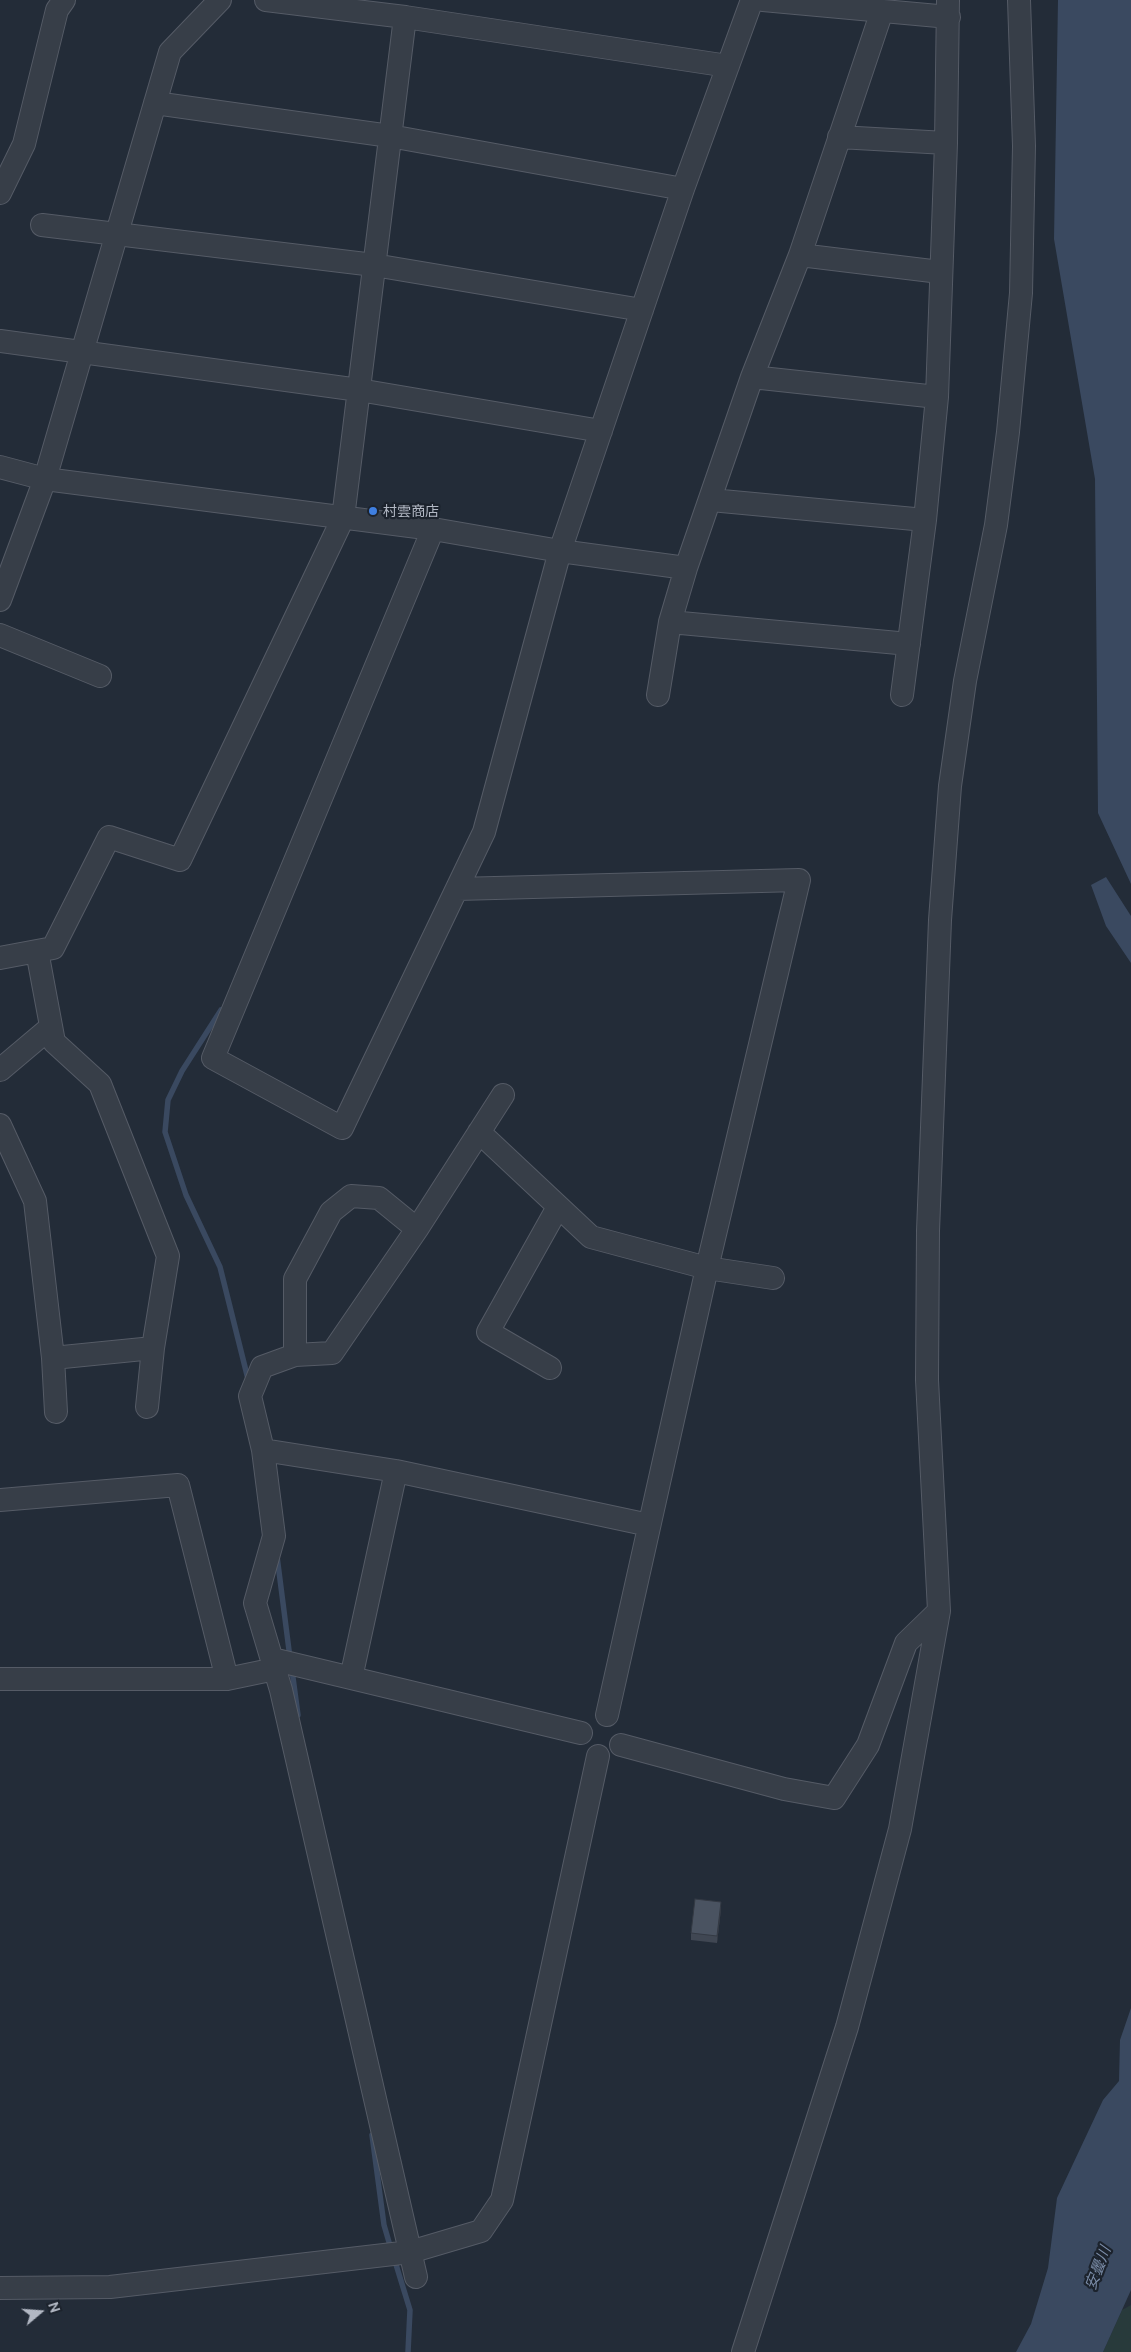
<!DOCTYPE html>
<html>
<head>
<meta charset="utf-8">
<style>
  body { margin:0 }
  #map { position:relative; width:1131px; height:2352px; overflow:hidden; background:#232c38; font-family:Ubuntu,sans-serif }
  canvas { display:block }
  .north { position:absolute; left:15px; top:2287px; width:50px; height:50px; -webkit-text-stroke:4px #1c232d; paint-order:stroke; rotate:72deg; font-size:14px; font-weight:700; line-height:20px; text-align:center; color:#b2b8c4 }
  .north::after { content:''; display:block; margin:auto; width:18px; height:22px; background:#b2b8c4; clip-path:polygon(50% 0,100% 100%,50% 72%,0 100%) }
</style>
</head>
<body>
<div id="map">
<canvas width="1131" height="2352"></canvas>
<div class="north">N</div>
</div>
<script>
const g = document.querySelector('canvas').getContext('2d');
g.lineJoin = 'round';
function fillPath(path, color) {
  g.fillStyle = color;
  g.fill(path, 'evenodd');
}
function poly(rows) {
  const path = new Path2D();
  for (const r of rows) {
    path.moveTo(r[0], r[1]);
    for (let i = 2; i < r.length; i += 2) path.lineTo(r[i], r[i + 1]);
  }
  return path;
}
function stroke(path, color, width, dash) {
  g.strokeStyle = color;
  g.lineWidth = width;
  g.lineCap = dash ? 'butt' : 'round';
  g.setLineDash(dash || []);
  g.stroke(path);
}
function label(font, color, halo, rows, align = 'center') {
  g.font = font + ' Ubuntu,"Noto Sans JP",sans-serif';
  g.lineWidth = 4.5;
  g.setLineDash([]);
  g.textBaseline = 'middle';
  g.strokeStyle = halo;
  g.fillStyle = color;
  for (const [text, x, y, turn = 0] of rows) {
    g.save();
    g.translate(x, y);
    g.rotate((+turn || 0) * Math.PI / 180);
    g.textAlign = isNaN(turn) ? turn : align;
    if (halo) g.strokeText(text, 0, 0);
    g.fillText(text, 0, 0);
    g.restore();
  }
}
const green = poly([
  [1131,2305,1131,2352,1103,2352,1122,2310]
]);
const water = poly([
  [1058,0,1131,0,1131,884,1098,813,1095,479,1054,239],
  [1106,877,1131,916,1131,963,1106,926,1091,885],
  [1131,2008,1131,2290,1103,2352,1016,2352,1031,2324,1048,2268,1057,2198,1103,2100,1119,2081,1120,2040]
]);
const stream = poly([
  [221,1010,182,1071,168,1100,165,1132,186,1195,220,1267,248,1379],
  [277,1556,290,1658],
  [292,1670,298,1715],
  [372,2135,384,2225,391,2249],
  [394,2258,410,2310,408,2352]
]);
const minor = poly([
  [266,0,405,17,728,66],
  [763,0,949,17],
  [155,103,390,136,683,189],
  [839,137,946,143],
  [0,193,24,144,57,10,64,0],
  [42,225,374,265,642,310],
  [800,255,940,272],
  [0,341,359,390,601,431],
  [752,377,937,397],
  [0,467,45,479,433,529,560,551,686,568],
  [711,500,925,520],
  [433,529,213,1058,342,1128,484,832,560,551,683,189,752,0],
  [0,600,45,479,170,52,220,0],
  [670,622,909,644],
  [0,635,100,676],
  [658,695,670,622,686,568,752,377,800,255,882,11],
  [902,695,925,520,937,397,946,143,948,0],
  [457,889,799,880,707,1268,607,1715],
  [0,958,53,948,109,837,180,860,343,518,405,17],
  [0,1070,51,1027],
  [0,1125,35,1201,53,1358,153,1348,168,1256,100,1084,54,1042,37,951],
  [479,1132,591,1237,707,1268,773,1278],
  [295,1355,295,1279,331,1212,351,1196,379,1198,417,1229],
  [53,1358,56,1412],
  [550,1368,488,1332,558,1207],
  [147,1407,153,1348],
  [263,1450,396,1471,649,1525],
  [0,1500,178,1485,227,1679],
  [272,1659,581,1733],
  [351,1678,396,1471],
  [0,1679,227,1679,275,1669],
  [621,1745,784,1789,834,1798,868,1745,906,1643,939,1611],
  [416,2277,281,1690,255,1603,274,1536,263,1450,250,1396,262,1367,295,1355,332,1353,417,1229,503,1095],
  [0,2288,110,2287,410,2252,481,2231,502,2200,598,1756],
  [743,2352,847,2027,900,1829,939,1611,927,1380,928,1231,940,920,950,786,965,681,996,525,1008,432,1021,293,1024,146,1019,0]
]);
const wall = poly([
  [721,1909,717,1943,691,1940,691,1933]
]);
const shadedWall = poly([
  [721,1902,721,1909,717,1943,717,1936]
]);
const building = poly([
  [695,1899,721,1902,717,1936,691,1933,695,1899]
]);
const markers = [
  [373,511,5,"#3f7fe0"]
];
const poiNames = [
  ["村雲商店",383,511]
];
const waterNames = [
  ["安曇川",1098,2268,-69]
];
fillPath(green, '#283a3b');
fillPath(water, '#3a4960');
stroke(stream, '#3a4960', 5.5);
stroke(minor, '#555b66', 24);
stroke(minor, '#373e48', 22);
fillPath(wall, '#404753');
fillPath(shadedWall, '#343a44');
fillPath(building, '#4a5361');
stroke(building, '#343a44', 1);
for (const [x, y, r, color] of markers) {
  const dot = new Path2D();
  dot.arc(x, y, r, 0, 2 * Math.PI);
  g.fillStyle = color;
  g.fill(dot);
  stroke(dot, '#1c232d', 2);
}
label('14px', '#b2b8c4', '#1c232d', poiNames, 'left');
label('italic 15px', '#7c8eaa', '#1c232d', waterNames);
</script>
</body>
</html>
